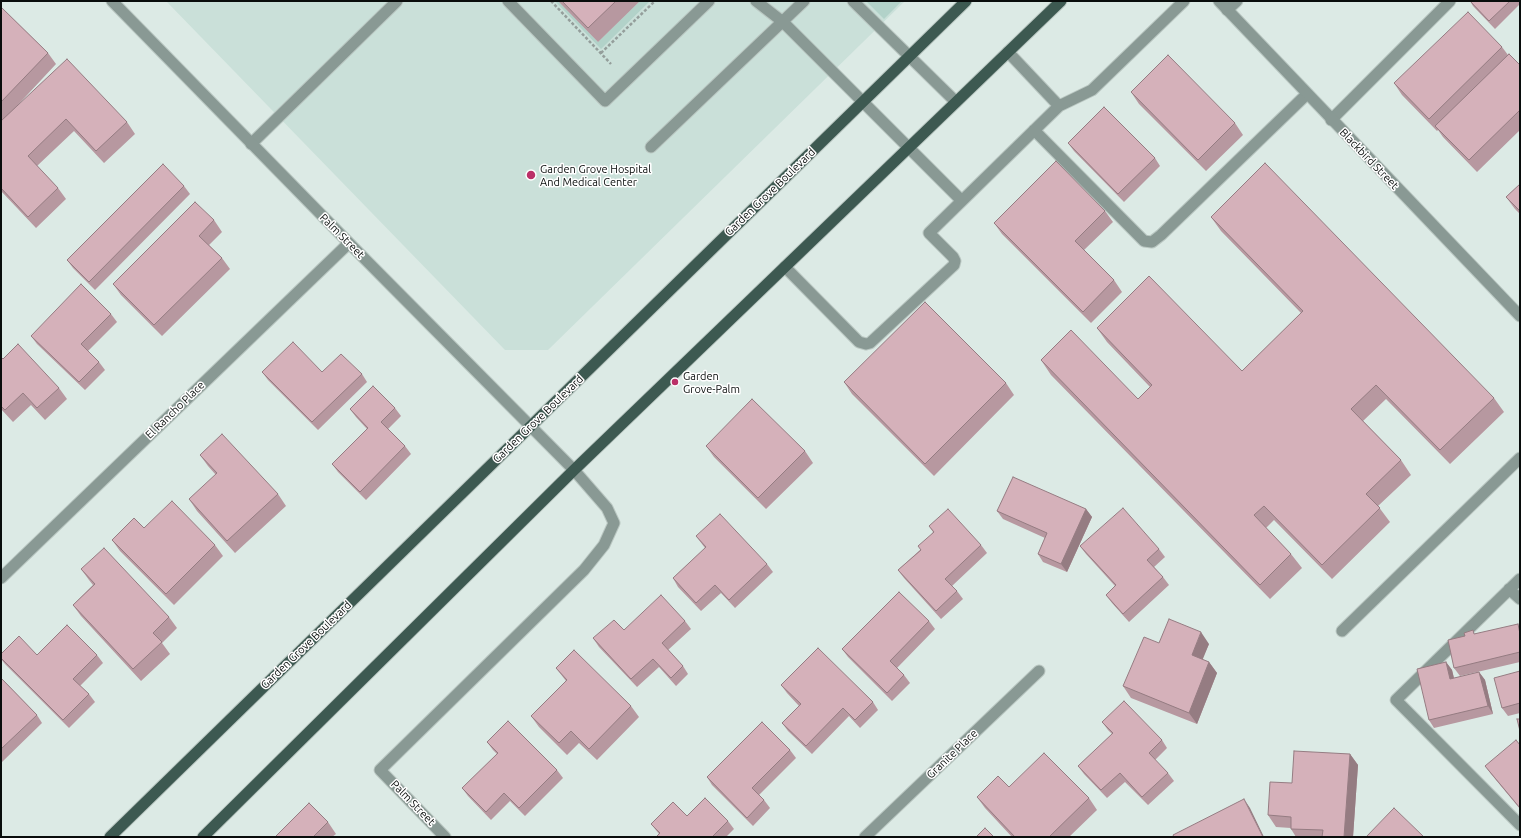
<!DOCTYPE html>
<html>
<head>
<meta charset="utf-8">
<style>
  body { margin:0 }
  #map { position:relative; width:1521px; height:838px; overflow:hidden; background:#dceae5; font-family:Ubuntu,sans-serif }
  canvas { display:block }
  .frame { position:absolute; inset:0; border:2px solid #090d0c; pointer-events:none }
</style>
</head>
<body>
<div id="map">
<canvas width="1521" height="838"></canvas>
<div class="frame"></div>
</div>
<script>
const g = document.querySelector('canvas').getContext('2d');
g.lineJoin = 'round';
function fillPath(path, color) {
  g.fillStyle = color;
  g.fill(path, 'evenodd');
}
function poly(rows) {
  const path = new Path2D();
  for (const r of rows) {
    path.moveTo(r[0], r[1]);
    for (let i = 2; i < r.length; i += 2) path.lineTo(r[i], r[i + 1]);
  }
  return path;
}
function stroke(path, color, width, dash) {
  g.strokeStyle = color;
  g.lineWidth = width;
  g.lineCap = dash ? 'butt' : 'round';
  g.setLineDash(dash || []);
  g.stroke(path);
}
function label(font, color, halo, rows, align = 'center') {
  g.font = font + ' Ubuntu,sans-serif';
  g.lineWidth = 3;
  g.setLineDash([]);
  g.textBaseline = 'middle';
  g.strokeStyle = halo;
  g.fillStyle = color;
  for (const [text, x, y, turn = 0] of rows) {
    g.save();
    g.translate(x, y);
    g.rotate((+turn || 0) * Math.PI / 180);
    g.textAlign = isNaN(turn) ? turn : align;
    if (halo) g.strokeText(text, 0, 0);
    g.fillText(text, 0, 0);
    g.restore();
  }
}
const built = poly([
  [166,1,905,1,548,350,505,350]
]);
const green = poly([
  [555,1,558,1,598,42,640,1,650,1,601,49],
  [866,1,902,1,884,19]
]);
const path = poly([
  [551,1,611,64],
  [601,53,655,1]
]);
const service = poly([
  [508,1,605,101,709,1],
  [756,1,783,22,961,200],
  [853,1,956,102],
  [1227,10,1237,1],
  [1008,52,1059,106,1092,90,1184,1],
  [1331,120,1450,1],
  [1034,130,1144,241,1152,242,1161,235,1307,94],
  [251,144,397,1],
  [651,147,804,1],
  [785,267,859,342,866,344,870,343,954,265,955,261,953,257,929,233,1059,106],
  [1520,579,1396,700,1520,825],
  [1509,589,1520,599],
  [1342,631,1520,458]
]);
const minor = poly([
  [112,1,349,243,574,470,607,508,614,523,604,545,584,570,380,770,445,837],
  [1219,1,1520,316],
  [1,578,349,243],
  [865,837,1039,671]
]);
const primary = poly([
  [110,837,966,1],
  [203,837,574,470,1061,1]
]);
const wall = poly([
  [558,1,640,1,598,42],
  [1470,1,1520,1,1520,4,1495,29,1473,6],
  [1,7,48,53,56,64,15,108,127,122,135,134,104,163,74,131,37,166,58,188,66,199,36,228,1,191],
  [1502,47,1508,55,1520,65,1520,130,1477,172,1443,137,1438,130,1437,131,1402,95,1394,83],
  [1131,92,1235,123,1243,135,1206,171,1139,104],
  [1068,143,1155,158,1160,166,1124,202,1074,151],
  [1520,184,1520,214,1515,209,1506,197],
  [184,186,190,194,95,290,73,268,67,260],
  [1105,211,1113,222,1084,250,1114,280,1122,292,1091,323,1002,234,994,223],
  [1211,217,1494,398,1504,412,1450,464,1386,399,1363,421,1401,460,1411,475,1378,506,1390,522,1332,579,1274,520,1266,528,1291,554,1302,568,1270,599,1051,375,1041,360,1138,399,1150,387,1107,342,1097,328,1242,371,1301,313,1221,231],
  [214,220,222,232,209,245,222,258,230,269,162,336,121,295,113,284],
  [111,314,117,322,88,351,99,362,105,370,85,390,37,344,31,336],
  [1,357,3,359,59,388,67,399,45,420,31,405,13,422,1,409],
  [262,372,322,372,362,374,367,382,318,430,268,380],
  [844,382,1006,383,1014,395,934,476,852,394],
  [395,408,401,416,388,429,405,446,411,454,366,500,338,472,332,464,367,429,356,417,350,409],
  [706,446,805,451,813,463,766,509,714,457],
  [200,455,278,494,286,506,235,553,197,511,189,499,216,475,208,466],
  [1086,509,1092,517,1067,572,1043,562,1038,554,1045,538,1003,519,997,511],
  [929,526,981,545,987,553,952,586,957,591,963,599,941,619,904,578,898,570,920,550,933,532],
  [144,528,215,545,223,556,174,605,120,551,112,540],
  [696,536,767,564,773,572,735,608,721,593,701,611,678,587,673,578,705,548],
  [1080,546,1159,549,1165,557,1154,567,1163,577,1169,585,1129,622,1112,603,1106,595,1115,586,1086,554],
  [81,569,169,617,177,628,162,643,170,654,141,681,81,616,73,605,93,585,89,580],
  [685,621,691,629,668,650,683,666,688,674,676,686,659,667,637,687,599,647,593,638,624,630],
  [929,621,935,629,897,668,904,675,910,683,892,701,848,657,842,649],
  [1520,627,1520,662,1460,676,1454,668,1465,636,1475,634],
  [1159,643,1209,644,1202,659,1209,662,1217,673,1197,724,1131,698,1123,686],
  [1,654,37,655,97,655,103,663,80,686,89,694,95,702,69,728,5,664,1,659],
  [1446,662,1452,670,1454,678,1479,672,1485,680,1493,714,1434,728,1429,720],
  [556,668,631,706,639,717,597,760,579,743,567,755,539,727,531,716,566,681],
  [1520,671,1520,713,1508,716,1502,708],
  [1,678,37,715,42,723,1,763],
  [781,685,873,702,878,710,860,728,849,716,812,754,788,731,782,723,799,706,787,693],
  [1102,722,1162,740,1167,748,1155,760,1168,773,1174,781,1148,805,1125,782,1107,798,1084,774,1078,766,1112,734,1108,730],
  [487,742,557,770,563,778,525,816,510,801,491,820,468,796,462,788,497,754,493,750],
  [1520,745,1520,809,1491,774,1485,766],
  [790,750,796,758,759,795,764,800,770,808,753,826,712,785,707,777],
  [1350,754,1358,765,1353,837,1296,837,1291,829,1291,828,1276,827,1268,815,1292,783],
  [977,797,1089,798,1097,810,1069,837,1012,837,985,808],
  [687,816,728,821,734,829,726,837,656,837,659,834,651,824],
  [328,822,336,834,332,837,275,837]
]);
const shadedWall = poly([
  [1086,509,1092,517,1067,572,1061,564],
  [1518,624,1520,627,1520,634],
  [1201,632,1209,644,1200,666,1192,655],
  [1209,662,1217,673,1197,724,1189,713],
  [1446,662,1452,670,1456,687,1450,679],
  [1479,672,1485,680,1493,714,1488,706],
  [1350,754,1358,765,1353,837,1344,837],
  [1244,799,1250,808,1264,837,1263,837]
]);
const building = poly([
  [562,1,616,1,588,28,562,1],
  [1470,1,1510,1,1489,21,1470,1],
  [1,7,48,53,1,102,1,7],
  [1468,12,1502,47,1429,119,1394,83,1468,12],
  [1509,54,1520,65,1520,110,1469,160,1435,126,1509,54],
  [1168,55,1235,123,1198,160,1131,92,1168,55],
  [67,59,127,122,96,151,66,119,28,156,58,188,28,217,1,188,1,121,67,59],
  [1104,107,1155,158,1118,194,1068,143,1104,107],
  [1056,161,1105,211,1075,241,1114,280,1083,312,994,223,1056,161],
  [1265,163,1494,398,1440,450,1376,385,1351,409,1401,460,1366,494,1380,508,1322,565,1264,506,1254,515,1291,554,1260,585,1041,360,1071,330,1138,399,1152,385,1097,328,1149,276,1242,371,1303,311,1211,217,1265,163],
  [163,164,184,186,89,282,67,260,163,164],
  [1520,184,1520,211,1506,197,1520,184],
  [195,202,214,220,199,236,222,258,154,325,113,284,195,202],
  [81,284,111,314,81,344,99,362,79,382,31,336,81,284],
  [925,302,1006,383,925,464,844,382,925,302],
  [293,342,322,372,341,354,362,374,312,422,262,372,293,342],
  [18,344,59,388,37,408,23,393,5,410,1,406,1,357,3,359,18,344],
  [373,386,395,408,381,422,405,446,360,492,332,464,368,428,350,409,373,386],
  [752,399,805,451,758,498,706,446,752,399],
  [222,434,278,494,227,541,189,499,217,473,200,455,222,434],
  [1013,477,1086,509,1061,564,1038,554,1047,533,997,511,1013,477],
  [172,501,215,545,166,594,112,540,134,518,144,528,172,501],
  [1123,508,1159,549,1147,560,1163,577,1123,614,1106,595,1116,585,1080,546,1123,508],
  [948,509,981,545,945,579,957,591,936,611,898,570,921,550,918,546,934,532,929,526,948,509],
  [720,514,767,564,729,600,715,585,696,603,673,578,706,547,696,536,720,514],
  [104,548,169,617,153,633,162,642,133,669,73,605,95,584,81,569,104,548],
  [899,592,929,621,890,661,904,675,887,693,842,649,899,592],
  [661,595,685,621,662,643,683,666,671,678,653,659,631,679,593,638,614,620,624,630,661,595],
  [1169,619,1201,632,1192,655,1209,662,1189,713,1123,686,1144,637,1159,643,1169,619],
  [1518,624,1520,634,1520,652,1454,668,1448,640,1465,636,1464,633,1473,630,1474,634,1518,624],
  [67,625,97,655,73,679,89,694,63,720,1,658,1,654,19,636,37,655,67,625],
  [818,648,873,702,855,720,843,708,806,746,782,723,801,704,781,685,818,648],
  [574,650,631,706,589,749,571,731,559,743,531,716,567,680,556,668,574,650],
  [1446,662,1450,679,1479,672,1488,706,1429,720,1417,669,1446,662],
  [1520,671,1520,703,1502,708,1494,678,1520,671],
  [1,678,37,715,1,749,1,678],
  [1124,701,1162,740,1149,753,1168,773,1142,797,1120,773,1101,790,1078,766,1113,733,1102,722,1124,701],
  [1517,719,1520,719,1520,731,1517,719],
  [508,721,557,770,519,808,504,793,486,812,462,788,498,753,487,742,508,721],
  [762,722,790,750,752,788,764,800,747,818,707,777,762,722],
  [1516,740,1520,745,1520,808,1485,766,1516,740],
  [1294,751,1350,754,1344,837,1322,837,1323,830,1291,829,1291,817,1268,815,1270,782,1292,783,1294,751],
  [1044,753,1089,798,1049,837,1015,837,977,797,998,776,1009,787,1044,753],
  [705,798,728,821,712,837,656,837,660,833,651,824,673,802,687,816,705,798],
  [1244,799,1263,837,1174,837,1173,835,1244,799],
  [309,803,328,822,313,837,275,837,309,803],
  [1394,808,1424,837,1366,837,1394,808],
  [985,828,994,837,976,837,985,828]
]);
const markers = [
  [531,175,5,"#bb3068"],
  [675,382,4,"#bb3068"]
];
const streetNames = [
  ["Blackbird Street",1369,159,46],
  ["Garden Grove Boulevard",770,192,-44],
  ["Palm Street",342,236,45],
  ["El Rancho Place",175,410,-44],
  ["Garden Grove Boulevard",538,419,-44],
  ["Garden Grove Boulevard",306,645,-44],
  ["Granite Place",952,754,-44],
  ["Palm Street",413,803,46]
];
const poiNames = [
  ["Garden Grove Hospital",540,169],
  ["And Medical Center",540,182],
  ["Garden",683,376],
  ["Grove-Palm",683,389]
];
fillPath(built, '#cae0d9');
fillPath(green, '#b2d2c9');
stroke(service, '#bac7c2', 13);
stroke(minor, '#bac7c2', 13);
stroke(primary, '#bac7c2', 13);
stroke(path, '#949e9b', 2.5, [3, 2]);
stroke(service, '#899994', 11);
stroke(minor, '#899994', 11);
stroke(primary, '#3d5951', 11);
fillPath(wall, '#b798a0');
fillPath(shadedWall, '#957c82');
fillPath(building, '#d5b1ba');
stroke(building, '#957c82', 1);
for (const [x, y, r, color] of markers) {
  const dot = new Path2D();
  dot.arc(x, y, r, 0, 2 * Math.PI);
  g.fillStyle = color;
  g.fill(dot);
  stroke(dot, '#fff', 1.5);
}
label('11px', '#090d0c', '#fff', streetNames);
label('11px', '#090d0c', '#fff', poiNames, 'left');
</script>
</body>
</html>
